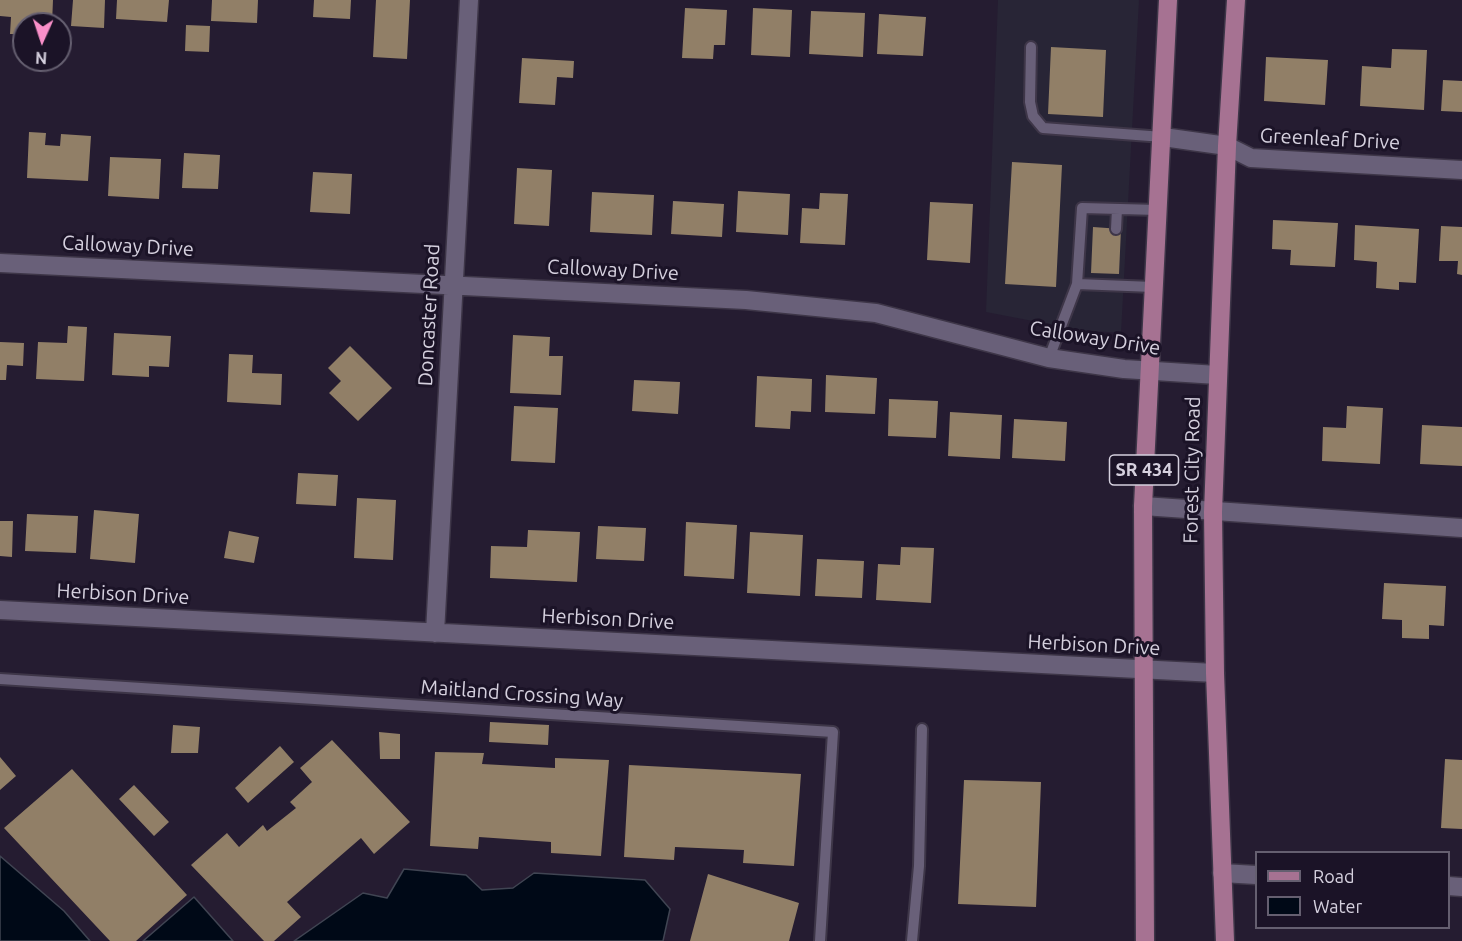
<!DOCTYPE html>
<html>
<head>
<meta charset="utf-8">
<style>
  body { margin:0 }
  #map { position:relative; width:1462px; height:941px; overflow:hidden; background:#251c31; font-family:Ubuntu,sans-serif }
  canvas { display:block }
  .legend { position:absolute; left:1255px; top:851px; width:195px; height:78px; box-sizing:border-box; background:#1b1327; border:2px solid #655f70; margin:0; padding:8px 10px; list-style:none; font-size:18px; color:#d5d0de }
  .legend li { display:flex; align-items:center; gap:12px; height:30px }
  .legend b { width:30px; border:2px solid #655f70 }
  .north { position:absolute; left:12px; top:12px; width:60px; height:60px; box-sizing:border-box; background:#1b1327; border:2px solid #655f70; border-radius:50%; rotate:183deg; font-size:16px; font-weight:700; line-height:24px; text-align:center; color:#d5d0de }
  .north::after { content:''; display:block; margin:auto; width:21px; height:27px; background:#f98fc9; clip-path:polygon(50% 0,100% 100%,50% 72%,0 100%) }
</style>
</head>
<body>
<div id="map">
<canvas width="1462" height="941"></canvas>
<ul class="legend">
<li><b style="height:8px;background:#a67292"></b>Road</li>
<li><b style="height:16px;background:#000917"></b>Water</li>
</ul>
<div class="north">N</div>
</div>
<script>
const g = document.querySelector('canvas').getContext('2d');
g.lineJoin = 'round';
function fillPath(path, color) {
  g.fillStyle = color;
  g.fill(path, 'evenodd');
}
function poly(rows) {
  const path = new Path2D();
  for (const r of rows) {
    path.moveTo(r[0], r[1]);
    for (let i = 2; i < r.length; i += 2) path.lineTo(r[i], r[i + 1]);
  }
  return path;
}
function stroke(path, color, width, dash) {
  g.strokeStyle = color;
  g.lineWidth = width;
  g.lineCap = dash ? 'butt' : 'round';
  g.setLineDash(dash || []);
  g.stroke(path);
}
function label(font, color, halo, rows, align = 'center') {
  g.font = font + ' Ubuntu,sans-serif';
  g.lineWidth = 6;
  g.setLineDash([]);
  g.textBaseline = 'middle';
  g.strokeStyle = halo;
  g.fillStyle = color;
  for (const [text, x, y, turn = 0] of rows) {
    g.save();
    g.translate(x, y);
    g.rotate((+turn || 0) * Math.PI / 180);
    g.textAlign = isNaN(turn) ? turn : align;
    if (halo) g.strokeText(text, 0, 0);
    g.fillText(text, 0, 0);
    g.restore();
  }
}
const commercial = poly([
  [998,0,1139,0,1121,333,1080,330,986,312]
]);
const water = poly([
  [0,856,64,911,90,941,0,941,0,856],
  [404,869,466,875,482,890,513,888,534,873,645,880,670,909,663,941,294,941,363,893,387,898,404,869],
  [194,897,233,941,143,941,194,897]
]);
const building = poly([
  [0,0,53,0,52,24,24,24,24,34,10,34,11,17,0,16],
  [73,0,105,0,104,28,71,26],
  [117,0,169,0,167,22,116,19],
  [212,0,258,0,257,23,211,21],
  [314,0,351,0,350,19,313,17],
  [376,0,410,0,407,59,373,57],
  [685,8,727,10,725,45,714,45,713,59,682,58],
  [753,8,792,10,790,57,751,55],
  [811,11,865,13,863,57,809,54],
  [879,14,926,17,923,56,877,54],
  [186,25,210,26,209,52,185,51],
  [1051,47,1106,50,1103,117,1048,114],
  [1392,49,1427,50,1424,110,1360,106,1362,66,1391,68],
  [1266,57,1328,60,1325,105,1264,101],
  [522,58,574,61,573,78,557,77,555,105,519,103],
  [1443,80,1462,81,1462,112,1441,111],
  [29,132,46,133,45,145,60,146,61,134,91,136,88,181,27,178],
  [184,153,220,155,218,189,182,188],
  [110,157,161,159,159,199,108,196],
  [1012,162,1062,165,1056,287,1005,284],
  [517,168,552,170,549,226,514,224],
  [313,172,352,174,350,214,310,212],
  [738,191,790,194,788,235,736,232],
  [592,192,654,195,652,235,590,232],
  [820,193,848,194,845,245,800,243,802,208,819,209],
  [673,201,724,204,722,237,671,234],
  [930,202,973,204,970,263,927,260],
  [1273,220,1338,223,1335,267,1290,265,1291,250,1272,249],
  [1355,225,1419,229,1416,283,1399,282,1399,290,1376,288,1377,262,1354,260],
  [1441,226,1462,227,1462,275,1457,274,1458,261,1439,261],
  [1093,227,1121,229,1119,274,1091,273],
  [68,326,87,327,84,381,36,379,38,342,67,343],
  [114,333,171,336,169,367,149,366,149,377,112,375],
  [513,335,550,337,549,356,563,356,561,395,510,393],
  [0,342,24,343,23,366,7,365,6,380,0,380],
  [350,346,392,388,358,421,329,393,341,381,328,368],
  [229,354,253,355,252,373,282,374,281,405,227,402],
  [826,375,877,378,875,414,825,412],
  [757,376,812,379,811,412,791,411,790,429,755,427],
  [634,380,680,382,678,414,632,411],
  [889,399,938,401,936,438,888,436],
  [514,406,558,408,555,463,511,461],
  [1347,406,1383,408,1380,464,1322,461,1323,427,1346,428],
  [950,412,1002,415,1000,459,948,456],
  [1014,419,1067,422,1065,461,1012,458],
  [1422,425,1462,427,1462,466,1420,464],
  [298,473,338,475,336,506,296,504],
  [357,498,396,500,393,560,354,558],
  [94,510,139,514,135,563,90,559],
  [27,514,78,516,76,553,25,551],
  [0,521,13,521,12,557,0,556],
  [686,522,737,525,734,579,684,576],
  [598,526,646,528,644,561,596,559],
  [528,530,580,532,577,582,490,578,491,546,527,547],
  [229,531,259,537,254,563,224,558],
  [750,532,803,535,800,596,747,593],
  [901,547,934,548,931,603,876,600,878,564,900,565],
  [817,559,864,561,862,598,815,596],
  [1384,583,1446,586,1444,626,1429,625,1429,639,1402,638,1402,620,1382,619],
  [490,722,549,725,548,745,489,742],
  [173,725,200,727,198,753,171,753],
  [379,732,400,734,400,759,380,759],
  [332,740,410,822,374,854,361,838,287,902,301,917,274,941,264,941,191,865,227,833,239,847,263,825,267,831,296,808,290,802,312,782,300,768],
  [280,746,294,762,248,803,235,788],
  [435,752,484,753,482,764,555,768,555,758,609,760,601,856,551,853,551,842,479,837,478,849,430,846],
  [0,757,16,776,0,790],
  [1445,759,1462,760,1462,829,1441,828],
  [629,765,801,774,794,866,743,863,744,850,675,847,674,860,624,857],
  [72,769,187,895,136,941,110,941,4,828],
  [964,780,1041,782,1036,907,958,904],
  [134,785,169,822,154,836,119,799],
  [708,874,799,903,789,941,690,941]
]);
const lane = poly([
  [1031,47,1030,102,1033,116,1043,128,1163,137],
  [1116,229,1117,209],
  [1153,287,1077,284,1082,208,1158,210],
  [1049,358,1077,284],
  [0,679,833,732,820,941],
  [912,941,919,866,922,729]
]);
const street = poly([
  [1163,137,1227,146,1251,158,1462,170],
  [0,263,746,300,876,313,1049,358,1124,369,1217,375],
  [0,610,1215,673],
  [435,633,469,0],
  [1222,873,1256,875],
  [1448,886,1462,887]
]);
const secondary = poly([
  [1143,506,1462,528]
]);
const primary = poly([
  [1145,941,1143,506,1168,0],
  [1225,941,1215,673,1213,512,1227,146,1236,0]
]);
const shields = [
  [1144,470,69]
];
const shieldNames = [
  ["SR 434",1144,470]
];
const streetNames = [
  ["Greenleaf Drive",1330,139,3],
  ["Calloway Drive",128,246,3],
  ["Calloway Drive",613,270,3],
  ["Doncaster Road",429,315,-87],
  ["Calloway Drive",1095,338,9],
  ["Forest City Road",1192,470,-89],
  ["Herbison Drive",123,594,3],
  ["Herbison Drive",608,619,3],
  ["Herbison Drive",1094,645,3],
  ["Maitland Crossing Way",522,694,4]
];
fillPath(commercial, '#282536');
fillPath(water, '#000917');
stroke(water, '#404553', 1.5);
fillPath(building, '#917f67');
stroke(lane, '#3e3648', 14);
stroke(street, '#3e3648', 21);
stroke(secondary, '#3e3648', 21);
stroke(primary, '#3e3648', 21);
stroke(lane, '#696079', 10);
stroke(street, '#696079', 18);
stroke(secondary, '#696079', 18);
stroke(primary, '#a67292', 18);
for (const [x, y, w] of shields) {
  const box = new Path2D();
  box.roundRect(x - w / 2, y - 15, w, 30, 4.5);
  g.fillStyle = '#1b1327';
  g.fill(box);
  stroke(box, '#d5d0de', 1.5);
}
label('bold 18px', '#d5d0de', null, shieldNames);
label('20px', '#d5d0de', '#1b1327', streetNames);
</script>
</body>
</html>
